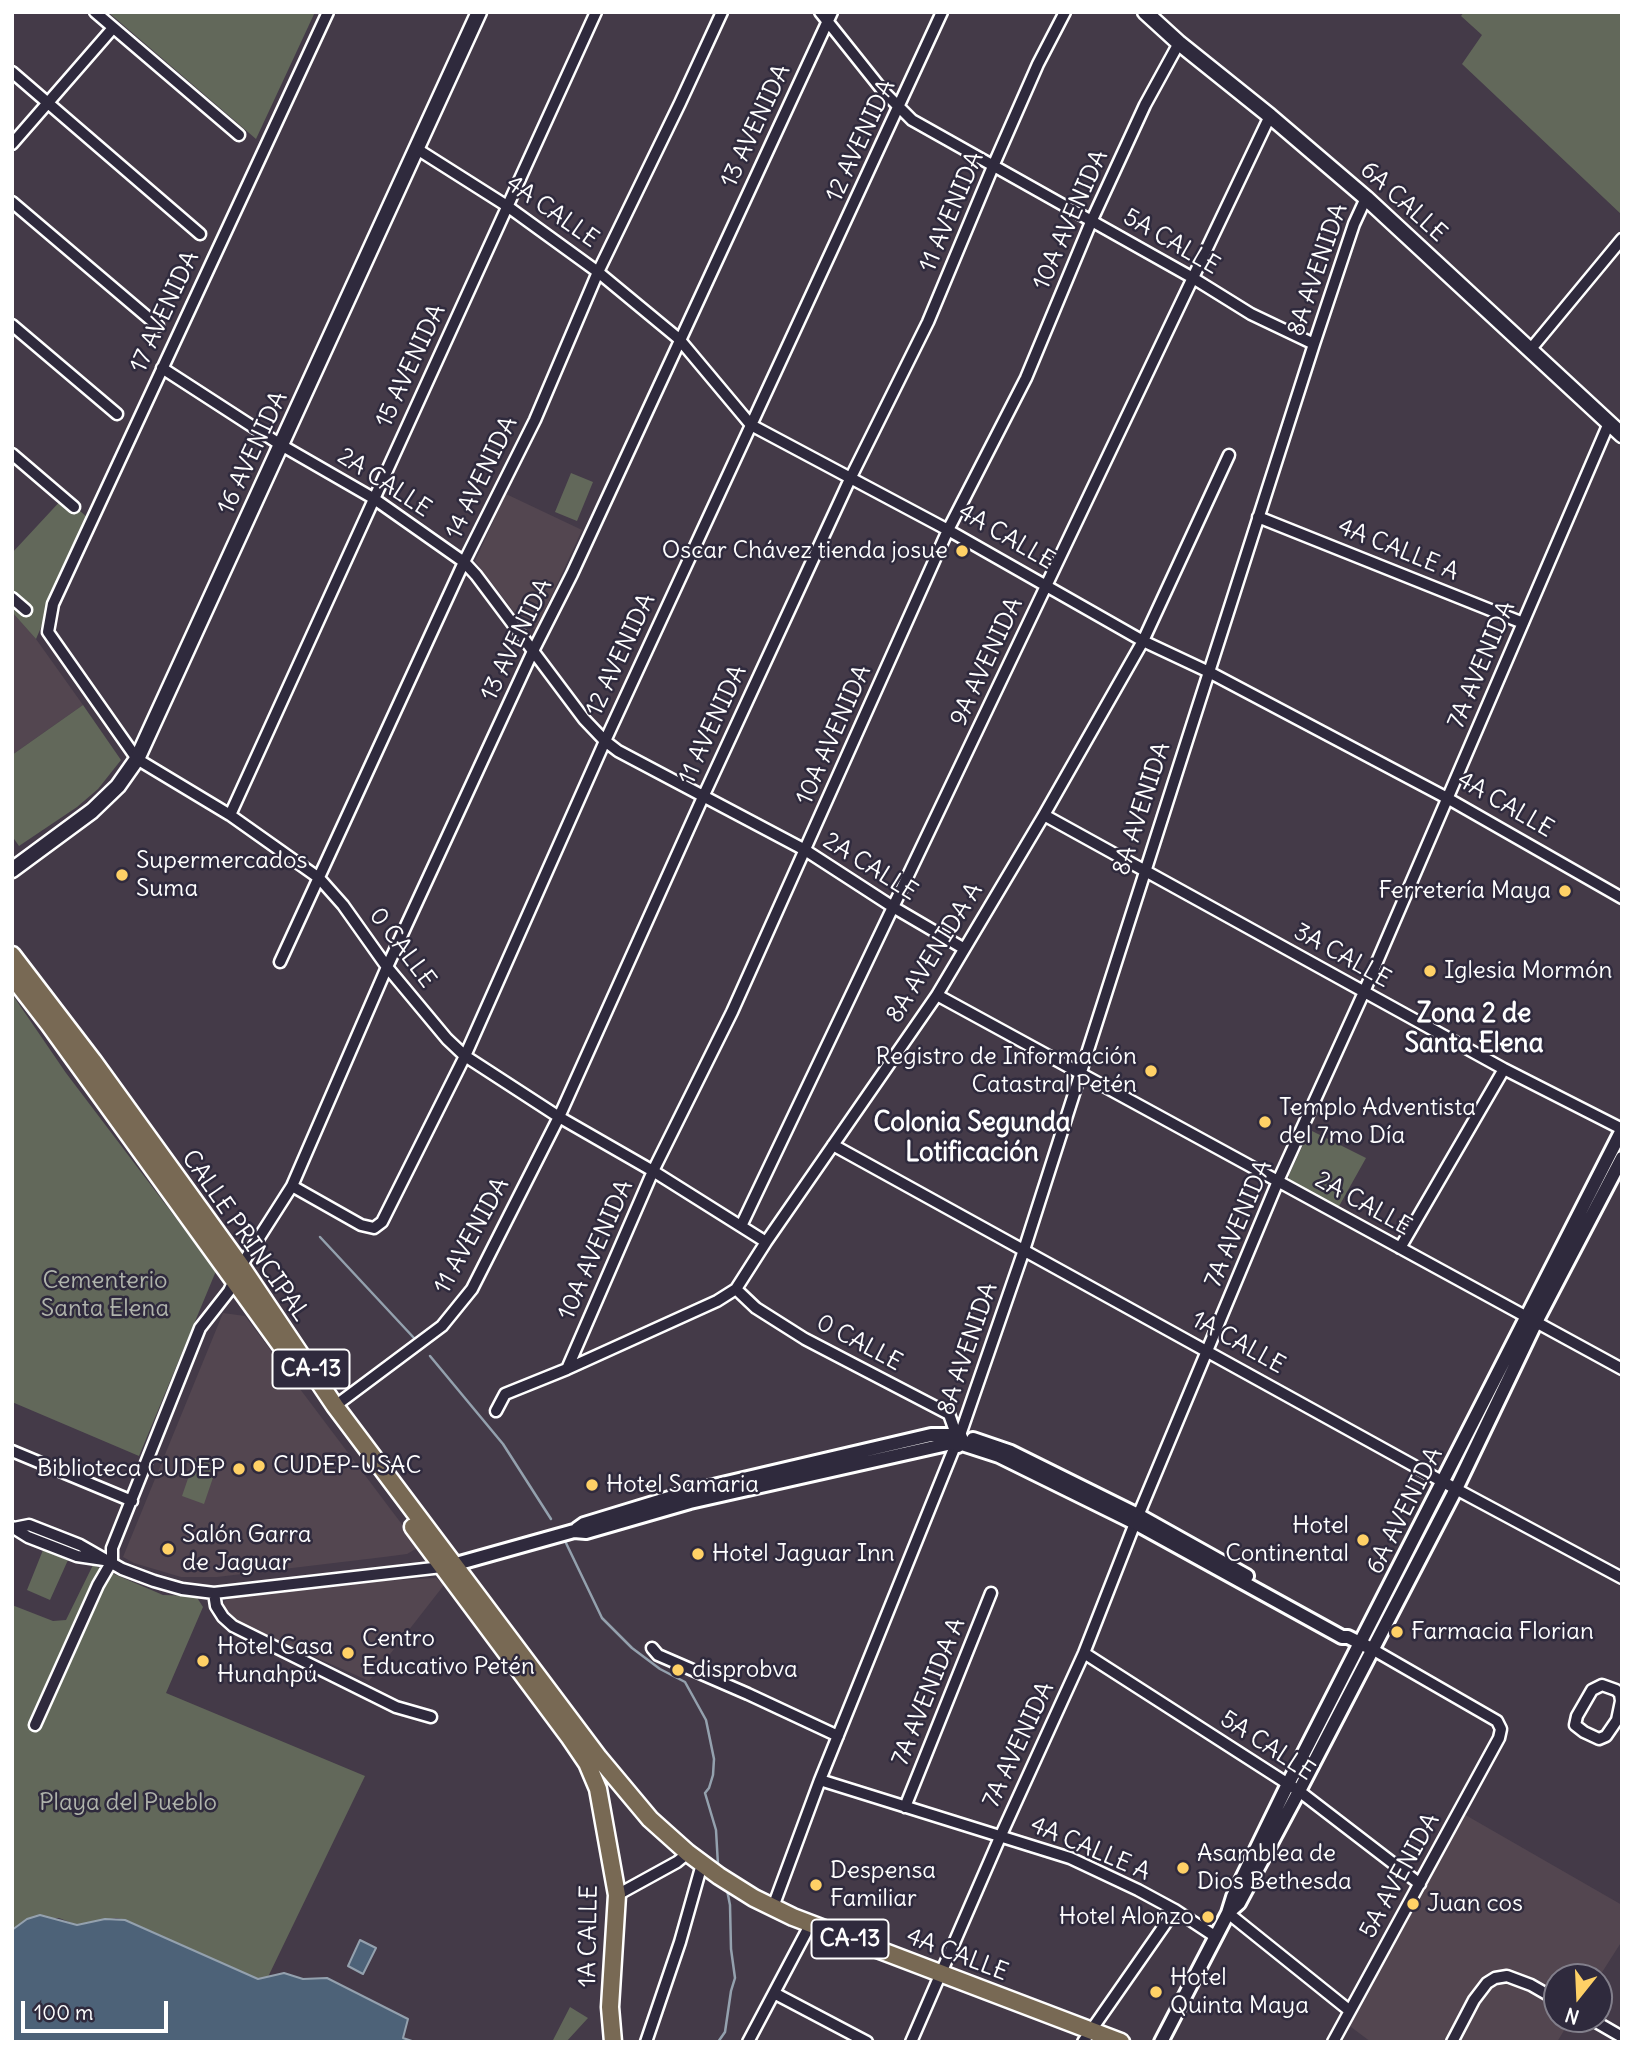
<!DOCTYPE html>
<html>
<head>
<meta charset="utf-8">
<style>
  body { margin:0 }
  #map { position:relative; width:1634px; height:2054px; overflow:hidden; background:#443a48; font-family:Delius,sans-serif }
  canvas { display:block }
  .frame { position:absolute; inset:0; border:14px solid #fff; pointer-events:none }
  .north { position:absolute; left:1543px; top:1963px; width:70px; height:70px; box-sizing:border-box; background:#2f2a3d; border:2px solid #827f8b; border-radius:50%; rotate:198deg; font-size:19px; font-weight:700; line-height:28px; text-align:center; color:#fff }
  .north::after { content:''; display:block; margin:auto; width:24px; height:32px; background:#ffd166; clip-path:polygon(50% 0,100% 100%,50% 72%,0 100%) }
  .scale { position:absolute; left:21px; top:2001px; width:147px; height:32px; box-sizing:border-box; border:4px solid #fff; border-top:0; padding-left:9px; font-size:21px; line-height:24px; white-space:nowrap; color:#fff; -webkit-text-stroke:5px #2f2a3d; paint-order:stroke }
</style>
</head>
<body>
<div id="map">
<canvas width="1634" height="2054"></canvas>
<div class="frame"></div>
<div class="north">N</div>
<div class="scale">100 m</div>
</div>
<script>
const g = document.querySelector('canvas').getContext('2d');
g.lineJoin = 'round';
function fillPath(path, color) {
  g.fillStyle = color;
  g.fill(path, 'evenodd');
}
function poly(rows) {
  const path = new Path2D();
  for (const r of rows) {
    path.moveTo(r[0], r[1]);
    for (let i = 2; i < r.length; i += 2) path.lineTo(r[i], r[i + 1]);
  }
  return path;
}
function stroke(path, color, width, dash) {
  g.strokeStyle = color;
  g.lineWidth = width;
  g.lineCap = dash ? 'butt' : 'round';
  g.setLineDash(dash || []);
  g.stroke(path);
}
function label(font, color, halo, rows, align = 'center') {
  g.font = font + ' Delius,sans-serif';
  g.lineWidth = 5;
  g.setLineDash([]);
  g.textBaseline = 'middle';
  g.strokeStyle = halo;
  g.fillStyle = color;
  for (const [text, x, y, turn = 0] of rows) {
    g.save();
    g.translate(x, y);
    g.rotate((+turn || 0) * Math.PI / 180);
    g.textAlign = isNaN(turn) ? turn : align;
    if (halo) g.strokeText(text, 0, 0);
    g.fillText(text, 0, 0);
    g.restore();
  }
}
const built = poly([
  [506,494,582,530,536,630,521,621,475,561],
  [12,612,36,639,83,705,12,755],
  [223,1313,245,1316,419,1547,407,1554,384,1557,217,1577,181,1577,134,1563,123,1557],
  [436,1578,444,1585,369,1681,241,1624,228,1615,223,1608,224,1602,231,1596,362,1582],
  [1462,1813,1622,1905,1622,1941,1599,1977,1557,1977,1557,2019,1571,2019,1557,2042,1371,2042,1347,2024]
]);
const green = poly([
  [108,12,315,12,256,139],
  [1464,12,1622,12,1622,215,1462,64,1482,35,1461,16],
  [571,473,593,482,577,521,555,512],
  [64,497,88,518,36,639,12,612,12,553],
  [83,705,121,760,98,789,77,807,19,846,12,836,12,755],
  [12,994,66,1073,216,1271,139,1456,12,1402],
  [1310,1130,1366,1158,1338,1208,1289,1180,1289,1175],
  [195,1458,217,1466,204,1504,182,1496],
  [43,1550,68,1560,50,1600,27,1590],
  [93,1565,163,1595,196,1596,203,1607,166,1693,365,1776,267,1979,258,1979,126,1920,116,1918,77,1925,59,1918,27,1919,12,1930,12,1605,53,1621,66,1620],
  [570,2007,588,2018,566,2042,552,2042]
]);
const water = poly([
  [40,1915,77,1925,105,1919,125,1920,258,1979,284,1973,303,1979,327,1978,408,2019,403,2038,415,2042,12,2042,12,1930,27,1919,40,1915],
  [360,1940,376,1948,363,1974,348,1966,360,1940]
]);
const stream = poly([
  [320,1237,414,1338],
  [430,1356,503,1444,551,1519],
  [566,1543,602,1618,632,1648,660,1669,685,1682,706,1720,714,1759,713,1775,709,1788,705,1793,716,1830,718,1865],
  [718,2042,725,2032,731,1991,735,1978,731,1949,730,1905,727,1890]
]);
const minor = poly([
  [95,12,239,135],
  [328,12,53,604,48,632,137,759,230,815,319,878,343,905,387,967,447,1039,465,1056,559,1117,653,1171,766,1242],
  [820,12,883,91,912,120,1193,278,1251,314,1314,344],
  [12,72,200,234],
  [12,144,113,28],
  [417,149,507,206,598,272,679,339,751,425,948,530,1143,641,1209,672,1447,798,1622,898],
  [12,202,158,326],
  [12,325,117,414],
  [1530,350,1622,239],
  [162,368,281,445,373,498,464,562,476,575,584,719,605,741,618,751,805,850,893,907,963,948],
  [12,454,74,507],
  [1258,517,1523,623],
  [12,598,26,610],
  [230,815,596,12],
  [1044,815,1504,1069,1622,1129],
  [280,962,464,562,535,420,598,272,680,103,722,12],
  [937,995,1622,1369],
  [833,1145,1456,1489,1622,1578],
  [292,1186,361,1225,374,1228,382,1222,465,1056,605,741,942,12],
  [741,1226,1270,116],
  [1400,1248,1504,1069],
  [736,1289,756,1308,805,1339,949,1414,956,1434],
  [567,1369,717,1301,736,1289,766,1242,937,995,1044,815,1143,641,1229,455],
  [335,1406,442,1326,472,1289,559,1117,703,797,850,479,928,322,994,164,1038,64,1065,12],
  [496,1411,505,1394,567,1369,653,1171,732,1012,948,530,1026,378,1091,222,1145,105,1179,43],
  [960,1435,1024,1250,1314,344,1354,224,1366,198],
  [12,1451,132,1501],
  [12,1527,28,1537,77,1556,104,1560],
  [14,1528,29,1525,80,1545,122,1569,154,1581,182,1589,214,1593,442,1567],
  [214,1593,216,1606,223,1617,233,1626,396,1707,431,1717],
  [652,1648,658,1655,748,1694,838,1736],
  [1084,1653,1299,1791,1420,1884],
  [1617,1720,1621,1701,1620,1694,1616,1690,1602,1685,1592,1690,1577,1716,1575,1725,1584,1732,1599,1739,1606,1736,1617,1720,1622,1719],
  [35,1725,98,1585,112,1561,112,1548,200,1328,229,1291,241,1266,292,1186,387,967,533,651,572,574,832,12],
  [820,1780,1070,1858,1138,1890,1175,1910,1216,1937],
  [905,1807,991,1593],
  [617,1895,677,1862,688,1853],
  [773,1907,820,1780,955,1446],
  [1228,1913,1350,2011],
  [774,1993,867,2042],
  [1591,2019,1622,2037],
  [646,2042,680,1942,702,1864],
  [748,2042,810,1925],
  [911,2042,1001,1835,1084,1653,1135,1523,1278,1181,1364,992,1609,423],
  [1083,2042,1175,1910],
  [1333,2042,1499,1738,1501,1729,1497,1721,1372,1649],
  [1452,2042,1474,2000,1487,1983,1495,1978,1507,1976,1531,1985,1557,2000]
]);
const tertiary = poly([
  [973,1439,1011,1452,1138,1515,1247,1576],
  [962,1444,999,1456,1135,1523,1342,1637,1348,1637,1368,1647],
  [577,1529,584,1524,692,1491,931,1435,960,1435,963,1442,958,1446],
  [449,1566,574,1531,586,1532,690,1502,952,1443],
  [1230,1911,1239,1903,1299,1791,1456,1489,1536,1322,1622,1158],
  [1161,2042,1228,1913,1233,1897,1288,1784,1622,1130]
]);
const secondary = poly([
  [1145,12,1179,43,1270,116,1366,198,1622,435],
  [12,870,92,811,118,786,137,759,479,12]
]);
const primary = poly([
  [12,955,93,1061,241,1266,335,1406,599,1758,650,1819,688,1853,719,1876,754,1898,793,1917,1121,2042],
  [12,976,49,1024,303,1376],
  [413,1527,570,1738,587,1763,598,1789,617,1895,610,2007,613,2042]
]);
const markers = [
  [962,551,7,"#ffd166"],
  [122,875,7,"#ffd166"],
  [1565,891,7,"#ffd166"],
  [1430,971,7,"#ffd166"],
  [1151,1071,7,"#ffd166"],
  [1265,1122,7,"#ffd166"],
  [259,1466,7,"#ffd166"],
  [239,1469,7,"#ffd166"],
  [592,1485,7,"#ffd166"],
  [1363,1540,7,"#ffd166"],
  [168,1549,7,"#ffd166"],
  [698,1554,7,"#ffd166"],
  [1397,1632,7,"#ffd166"],
  [348,1653,7,"#ffd166"],
  [203,1661,7,"#ffd166"],
  [678,1670,7,"#ffd166"],
  [1183,1868,7,"#ffd166"],
  [816,1885,7,"#ffd166"],
  [1413,1904,7,"#ffd166"],
  [1208,1917,7,"#ffd166"],
  [1156,1992,7,"#ffd166"]
];
const shields = [
  [311,1369,77],
  [850,1939,77]
];
const shieldNames = [
  ["CA-13",311,1369],
  ["CA-13",850,1939]
];
const streetNames = [
  ["13 AVENIDA",756,126,-65],
  ["12 AVENIDA",861,141,-65],
  ["6A CALLE",1403,202,42],
  ["4A CALLE",552,212,35],
  ["11 AVENIDA",952,212,-67],
  ["10A AVENIDA",1071,220,-66],
  ["5A CALLE",1171,242,30],
  ["8A AVENIDA",1318,270,-71],
  ["17 AVENIDA",165,312,-65],
  ["15 AVENIDA",411,366,-65],
  ["16 AVENIDA",253,453,-65],
  ["14 AVENIDA",482,478,-64],
  ["2A CALLE",384,483,33],
  ["4A CALLE",1006,537,30],
  ["4A CALLE A",1398,550,22],
  ["13 AVENIDA",517,640,-64],
  ["12 AVENIDA",621,655,-65],
  ["9A AVENIDA",987,662,-65],
  ["7A AVENIDA",1482,665,-67],
  ["11 AVENIDA",713,725,-65],
  ["10A AVENIDA",834,735,-66],
  ["4A CALLE",1505,805,30],
  ["8A AVENIDA",1142,809,-72],
  ["2A CALLE",870,867,32],
  ["0 CALLE",402,948,53],
  ["8A AVENIDA A",935,953,-58],
  ["3A CALLE",1342,956,29],
  ["2A CALLE",1363,1204,29],
  ["7A AVENIDA",1239,1224,-67],
  ["CALLE PRINCIPAL",245,1236,55],
  ["11 AVENIDA",472,1236,-61],
  ["10A AVENIDA",596,1250,-66],
  ["0 CALLE",859,1343,28],
  ["1A CALLE",1238,1343,29],
  ["8A AVENIDA",968,1349,-71],
  ["6A AVENIDA",1405,1511,-63],
  ["7A AVENIDA A",929,1692,-68],
  ["7A AVENIDA",1019,1745,-65],
  ["5A CALLE",1267,1746,33],
  ["4A CALLE A",1090,1849,23],
  ["5A AVENIDA",1400,1876,-61],
  ["1A CALLE",589,1936,-89],
  ["4A CALLE",957,1955,21]
];
const poiNames = [
  ["Oscar Chávez tienda josue",948,551,"right"],
  ["Supermercados",136,861],
  ["Suma",136,889],
  ["Ferretería Maya",1551,891,"right"],
  ["Iglesia Mormón",1444,971],
  ["Registro de Información",1137,1057,"right"],
  ["Catastral Petén",1137,1085,"right"],
  ["Templo Adventista",1279,1108],
  ["del 7mo Día",1279,1136],
  ["CUDEP-USAC",273,1466],
  ["Biblioteca CUDEP",225,1469,"right"],
  ["Hotel Samaria",606,1485],
  ["Hotel",1349,1526,"right"],
  ["Continental",1349,1554,"right"],
  ["Salón Garra",182,1535],
  ["de Jaguar",182,1563],
  ["Hotel Jaguar Inn",712,1554],
  ["Farmacia Florian",1411,1632],
  ["Centro",362,1639],
  ["Educativo Petén",362,1667],
  ["Hotel Casa",217,1647],
  ["Hunahpú",217,1675],
  ["disprobva",692,1670],
  ["Asamblea de",1197,1854],
  ["Dios Bethesda",1197,1882],
  ["Despensa",830,1871],
  ["Familiar",830,1899],
  ["Juan cos",1427,1904],
  ["Hotel Alonzo",1194,1917,"right"],
  ["Hotel",1170,1978],
  ["Quinta Maya",1170,2006]
];
const parkNames = [
  ["Cementerio",105,1281],
  ["Santa Elena",105,1309],
  ["Playa del Pueblo",128,1803]
];
const neighbourhoodNames = [
  ["Zona 2 de",1474,1015],
  ["Santa Elena",1474,1045],
  ["Colonia Segunda",972,1124],
  ["Lotificación",972,1154]
];
fillPath(built, '#534650');
fillPath(green, '#62685a');
fillPath(water, '#4d6278');
stroke(water, '#94a1ae', 2);
stroke(stream, '#94a1ae', 2.5);
stroke(minor, '#fff', 15);
stroke(tertiary, '#fff', 18);
stroke(secondary, '#fff', 19);
stroke(primary, '#fff', 21);
stroke(minor, '#2f2a3d', 10);
stroke(tertiary, '#2f2a3d', 12);
stroke(secondary, '#2f2a3d', 14);
stroke(primary, '#786954', 16);
for (const [x, y, r, color] of markers) {
  const dot = new Path2D();
  dot.arc(x, y, r, 0, 2 * Math.PI);
  g.fillStyle = color;
  g.fill(dot);
  stroke(dot, '#2f2a3d', 2.5);
}
for (const [x, y, w] of shields) {
  const box = new Path2D();
  box.roundRect(x - w / 2, y - 19.5, w, 39, 5);
  g.fillStyle = '#2f2a3d';
  g.fill(box);
  stroke(box, '#fff', 2);
}
label('bold 23px', '#fff', null, shieldNames);
label('24px', '#fff', '#2f2a3d', streetNames);
label('24px', '#fff', '#2f2a3d', poiNames, 'left');
label('24px', '#b0b4ac', '#2f2a3d', parkNames);
label('bold 26px', '#fff', '#2f2a3d', neighbourhoodNames);
</script>
</body>
</html>
